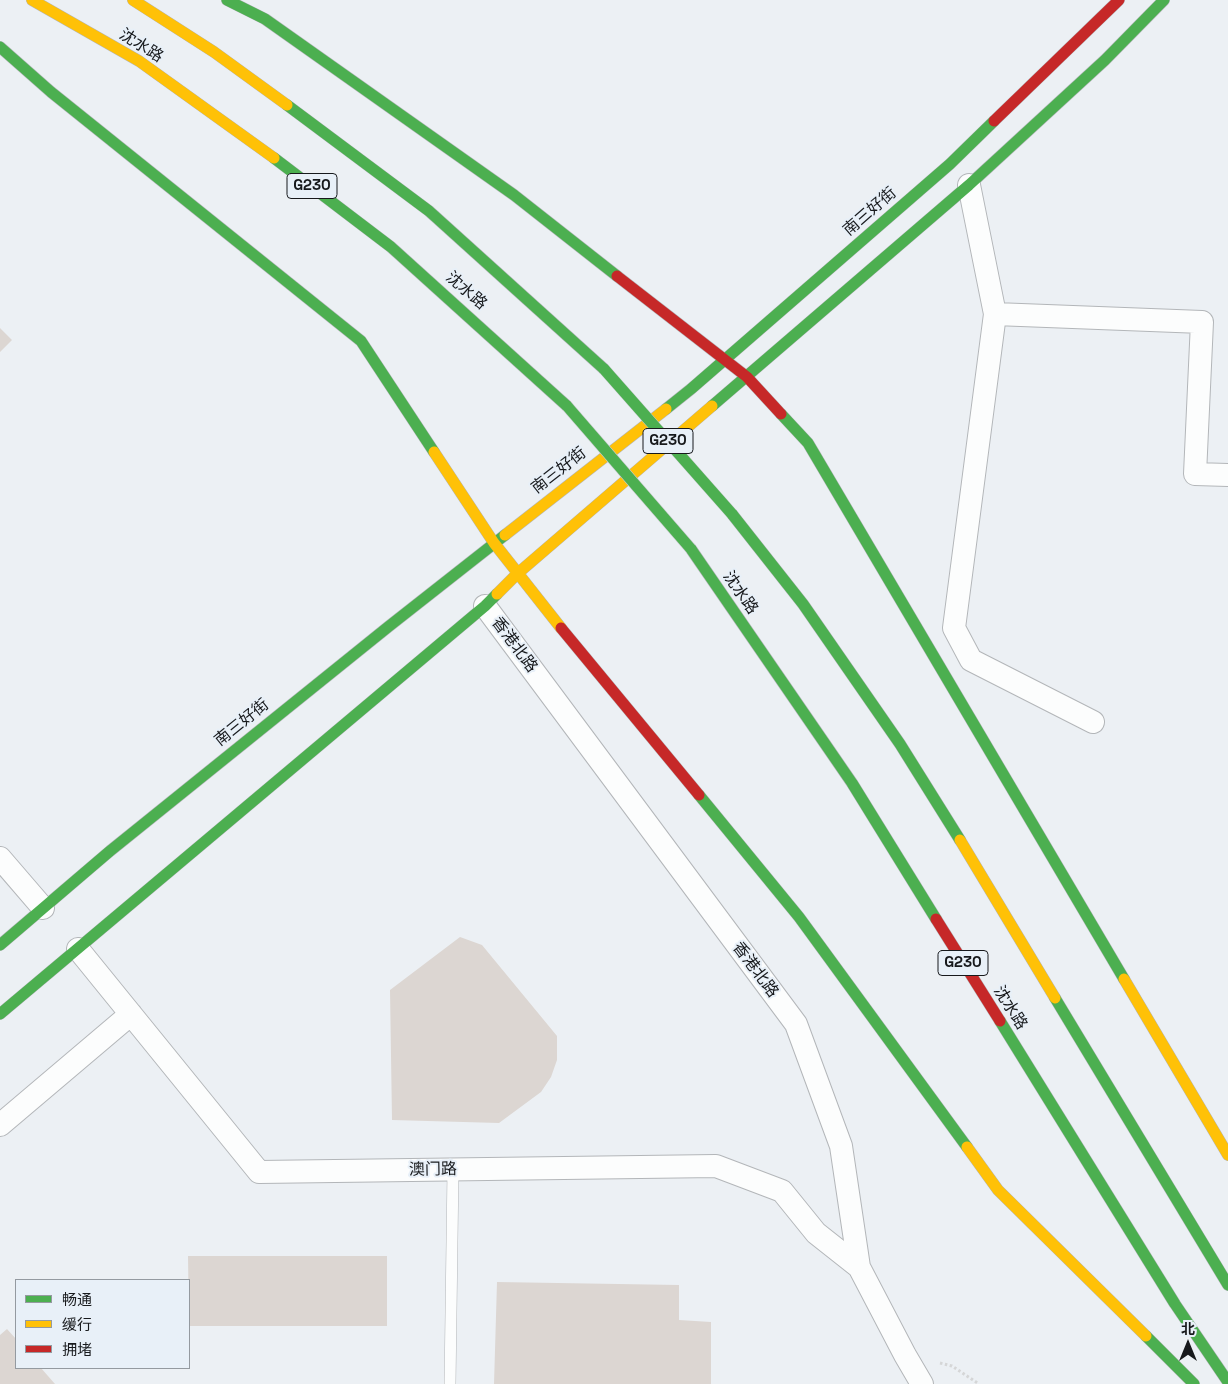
<!DOCTYPE html>
<html>
<head>
<meta charset="utf-8">
<style>
  body { margin:0 }
  #map { position:relative; width:1228px; height:1384px; overflow:hidden; background:#ecf0f4; font-family:"Space Grotesk","Noto Sans SC",sans-serif }
  canvas { display:block }
  .legend { position:absolute; left:15px; top:1279px; width:175px; height:90px; box-sizing:border-box; background:#e8f0f8; border:1px solid #949aa0; margin:0; padding:6px 9px; list-style:none; font-size:15px; color:#17191c }
  .legend li { display:flex; align-items:center; gap:10px; height:25px }
  .legend b { width:25px; border:1px solid #949aa0 }
  .north { position:absolute; left:1163px; top:1319px; width:50px; height:50px; -webkit-text-stroke:4px #e8f0f8; paint-order:stroke; rotate:0deg; font-size:14px; font-weight:700; line-height:20px; text-align:center; color:#17191c }
  .north::after { content:''; display:block; margin:auto; width:18px; height:22px; background:#17191c; clip-path:polygon(50% 0,100% 100%,50% 72%,0 100%) }
</style>
</head>
<body>
<div id="map">
<canvas width="1228" height="1384"></canvas>
<ul class="legend">
<li><b style="height:6px;background:#4caf50"></b>畅通</li>
<li><b style="height:6px;background:#ffc107"></b>缓行</li>
<li><b style="height:6px;background:#c62828"></b>拥堵</li>
</ul>
<div class="north">北</div>
</div>
<script>
const g = document.querySelector('canvas').getContext('2d');
g.lineJoin = 'round';
function fillPath(path, color) {
  g.fillStyle = color;
  g.fill(path, 'evenodd');
}
function poly(rows) {
  const path = new Path2D();
  for (const r of rows) {
    path.moveTo(r[0], r[1]);
    for (let i = 2; i < r.length; i += 2) path.lineTo(r[i], r[i + 1]);
  }
  return path;
}
function stroke(path, color, width, dash) {
  g.strokeStyle = color;
  g.lineWidth = width;
  g.lineCap = dash ? 'butt' : 'round';
  g.setLineDash(dash || []);
  g.stroke(path);
}
function label(font, color, halo, rows, align = 'center') {
  g.font = font + ' "Space Grotesk","Noto Sans SC",sans-serif';
  g.lineWidth = 4;
  g.setLineDash([]);
  g.textBaseline = 'middle';
  g.strokeStyle = halo;
  g.fillStyle = color;
  for (const [text, x, y, turn = 0] of rows) {
    g.save();
    g.translate(x, y);
    g.rotate((+turn || 0) * Math.PI / 180);
    g.textAlign = isNaN(turn) ? turn : align;
    if (halo) g.strokeText(text, 0, 0);
    g.fillText(text, 0, 0);
    g.restore();
  }
}
const building = poly([
  [0,328,12,340,0,352],
  [460,937,482,945,557,1036,557,1060,551,1077,541,1092,499,1123,392,1120,390,990],
  [188,1256,387,1256,387,1326,189,1326],
  [497,1282,679,1285,679,1320,711,1322,711,1384,494,1384],
  [7,1329,16,1339,16,1368,41,1368,55,1384,0,1384,0,1335]
]);
const path = poly([
  [940,1363,952,1366,979,1384]
]);
const lane = poly([
  [450,1384,453,1170]
]);
const street = poly([
  [969,185,995,314,954,628,971,660,1093,722],
  [995,314,1202,322,1195,474,1228,475],
  [485,606,796,1024,841,1146,859,1267,905,1355,922,1384],
  [0,858,43,908],
  [78,949,259,1172,716,1166,782,1191,816,1233,859,1267],
  [0,1125,131,1014]
]);
const fast = poly([
  [227,0,265,19,514,195,617,276],
  [0,47,51,92,361,341,434,452],
  [287,105,429,211,604,369],
  [274,158,391,247,567,406],
  [712,406,969,185,1105,60,1164,0],
  [666,409,691,389,950,164,994,121],
  [781,414,808,443,1124,979],
  [732,514,803,604,900,744,960,840],
  [691,549,852,783,936,919],
  [699,795,799,917,967,1147],
  [0,945,110,851,388,627,505,535],
  [1055,998,1228,1285],
  [0,1014,485,606,497,594],
  [1000,1021,1175,1304,1228,1382],
  [1146,1336,1194,1384]
]);
const slow = poly([
  [32,0,139,61,274,158],
  [133,0,214,52,287,105],
  [434,452,494,543,561,628],
  [505,535,666,409],
  [497,594,517,574,712,406],
  [960,840,1055,998],
  [1124,979,1228,1155],
  [967,1147,998,1190,1146,1336]
]);
const jam = poly([
  [994,121,1119,0],
  [617,276,747,377,781,414],
  [561,628,699,795],
  [936,919,1000,1021]
]);
const fastBridge = poly([
  [604,369,732,514],
  [567,406,691,549]
]);
const shields = [
  [312,186,50],
  [668,441,50],
  [963,963,50]
];
const shieldNames = [
  ["G230",312,186],
  ["G230",668,441],
  ["G230",963,963]
];
const streetNames = [
  ["沈水路",141,46,32],
  ["南三好街",870,212,-41],
  ["沈水路",466,291,41],
  ["南三好街",559,471,-38],
  ["沈水路",740,593,55],
  ["香港北路",514,645,53],
  ["南三好街",242,723,-39],
  ["香港北路",755,970,53],
  ["沈水路",1010,1008,58],
  ["澳门路",433,1170,-1]
];
fillPath(building, '#dcd6d2');
stroke(lane, '#b3b6b9', 12);
stroke(street, '#b3b6b9', 24);
stroke(fast, '#b3b6b9', 12);
stroke(slow, '#b3b6b9', 12);
stroke(jam, '#b3b6b9', 12);
stroke(path, '#d5d6d7', 3, [2.5, 2.5]);
stroke(lane, '#fcfdfd', 11);
stroke(street, '#fcfdfd', 22);
stroke(fast, '#4caf50', 11);
stroke(slow, '#ffc107', 11);
stroke(jam, '#c62828', 11);
stroke(fastBridge, '#c9cbce', 12, []);
stroke(fastBridge, '#4caf50', 11);
for (const [x, y, w] of shields) {
  const box = new Path2D();
  box.roundRect(x - w / 2, y - 12.5, w, 25, 4);
  g.fillStyle = '#e8f0f8';
  g.fill(box);
  stroke(box, '#17191c', 1);
}
label('bold 15px', '#17191c', null, shieldNames);
label('16px', '#17191c', '#e8f0f8', streetNames);
</script>
</body>
</html>
